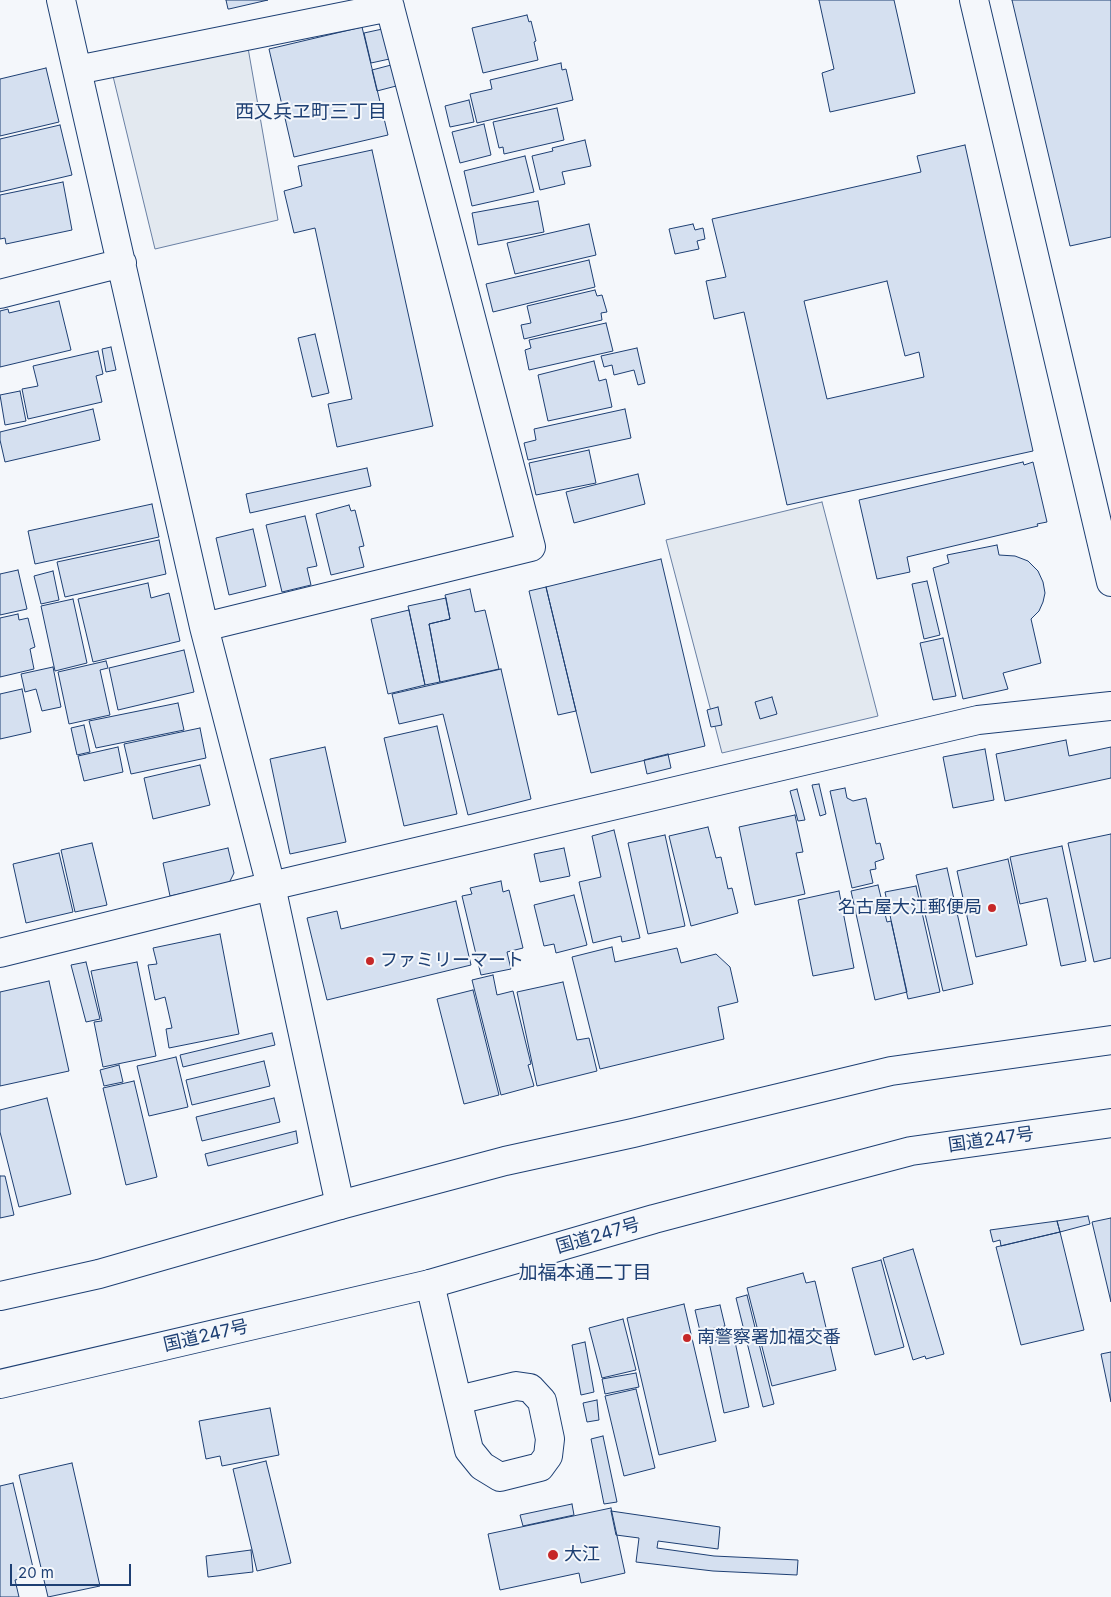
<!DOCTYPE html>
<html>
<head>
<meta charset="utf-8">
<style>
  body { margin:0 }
  #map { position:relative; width:1111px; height:1597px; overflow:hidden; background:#f4f7fb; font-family:Inter,sans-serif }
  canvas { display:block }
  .scale { position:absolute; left:10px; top:1564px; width:121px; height:22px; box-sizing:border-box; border:2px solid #1d3f73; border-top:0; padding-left:6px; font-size:15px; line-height:18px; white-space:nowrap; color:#1d3f73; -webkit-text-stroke:4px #f4f7fb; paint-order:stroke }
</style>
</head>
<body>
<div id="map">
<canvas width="1111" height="1597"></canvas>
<div class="scale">20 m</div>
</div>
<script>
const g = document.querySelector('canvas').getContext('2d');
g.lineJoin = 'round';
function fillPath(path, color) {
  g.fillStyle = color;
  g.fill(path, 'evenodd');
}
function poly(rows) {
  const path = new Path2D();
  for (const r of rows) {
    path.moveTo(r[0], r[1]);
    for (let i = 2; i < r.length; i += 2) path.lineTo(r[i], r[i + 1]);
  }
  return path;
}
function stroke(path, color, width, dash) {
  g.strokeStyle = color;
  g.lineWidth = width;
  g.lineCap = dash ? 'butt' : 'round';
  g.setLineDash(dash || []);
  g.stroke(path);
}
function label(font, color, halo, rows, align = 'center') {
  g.font = font + ' Inter,"Noto Sans JP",sans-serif';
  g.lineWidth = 4;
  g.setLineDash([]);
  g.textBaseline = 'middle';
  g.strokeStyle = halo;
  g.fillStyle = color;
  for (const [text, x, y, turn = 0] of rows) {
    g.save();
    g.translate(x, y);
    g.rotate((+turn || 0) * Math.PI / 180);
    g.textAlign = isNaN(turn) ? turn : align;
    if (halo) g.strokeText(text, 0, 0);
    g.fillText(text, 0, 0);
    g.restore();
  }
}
const green = poly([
  [247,42,278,220,155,249,111,68,247,42],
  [822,502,878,716,722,753,666,540,822,502]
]);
const building = poly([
  [226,0,268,0,229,9,228,9,226,0],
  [819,0,894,0,915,93,830,112,822,73,834,69,819,0],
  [1012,0,1111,0,1111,237,1070,246,1012,0],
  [527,15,529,22,531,21,536,41,534,42,538,60,483,73,472,28,527,15],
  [362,27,388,135,294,157,269,49,362,27],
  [387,28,394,58,371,63,364,33,387,28],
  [561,63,562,70,566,69,573,100,477,123,470,94,492,89,490,80,561,63],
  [395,64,400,85,377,91,372,70,395,64],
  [46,68,59,122,0,136,0,79,46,68],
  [469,100,474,122,450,127,445,106,469,100],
  [557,108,564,140,504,154,503,147,499,148,493,122,557,108],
  [484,124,491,155,460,163,452,132,484,124],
  [60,125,72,175,0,192,0,139,60,125],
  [585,140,591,166,562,172,565,184,540,190,532,156,553,151,552,148,585,140],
  [965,145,1033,451,787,505,744,312,714,319,706,281,726,277,712,219,921,172,917,156,965,145],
  [887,281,905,356,919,352,924,377,827,399,804,301,887,281],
  [372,150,433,426,337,447,328,404,352,399,315,228,294,233,284,191,302,186,298,166,372,150],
  [525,156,534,192,472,206,464,171,525,156],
  [63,182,72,230,6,244,5,238,0,239,0,195,63,182],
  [538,201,544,232,478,245,472,213,538,201],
  [589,224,596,255,515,274,507,243,589,224],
  [693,224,695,230,703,228,705,239,697,241,699,249,675,254,669,229,693,224],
  [589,260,595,287,493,312,486,284,589,260],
  [595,290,597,296,602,295,607,312,601,313,602,320,524,339,521,325,531,323,527,306,595,290],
  [59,301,71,350,0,367,0,311,8,309,9,313,59,301],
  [606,323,613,351,529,370,525,350,531,348,529,340,606,323],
  [315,334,329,393,312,397,298,338,315,334],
  [111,347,116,370,106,372,102,349,111,347],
  [637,348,645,383,638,385,634,370,614,375,612,365,604,367,601,356,637,348],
  [98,351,103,374,96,376,102,402,28,419,22,389,38,386,33,366,98,351],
  [594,361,599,381,606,379,612,407,548,421,538,375,594,361],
  [20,391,26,421,5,425,0,395,20,391],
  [93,409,100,440,5,462,0,440,0,432,93,409],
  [625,409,631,438,528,460,524,443,536,440,534,429,625,409],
  [589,450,596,483,536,495,529,463,589,450],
  [1023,462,1024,465,1033,462,1047,522,1037,524,1038,526,907,557,910,572,877,579,859,500,1023,462],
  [367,468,371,486,250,513,246,494,367,468],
  [638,474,645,504,574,523,566,492,638,474],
  [152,504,159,537,35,564,28,531,152,504],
  [349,505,351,511,355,510,364,546,359,547,364,567,331,575,316,514,349,505],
  [305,516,317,566,307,568,311,585,282,592,266,525,305,516],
  [253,529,266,586,229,595,216,538,253,529],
  [159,540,166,574,65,597,57,562,159,540],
  [997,545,999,555,1015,556,1028,561,1038,571,1043,582,1045,593,1043,602,1039,611,1031,619,1041,663,1003,673,1008,689,963,699,933,568,949,563,947,555,997,545],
  [661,559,705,746,591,773,546,587,661,559],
  [18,570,27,609,0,615,0,574,18,570],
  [53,571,59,600,41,604,34,576,53,571],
  [927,581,940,635,924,639,912,584,927,581],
  [148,583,151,598,169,593,180,641,93,662,78,599,148,583],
  [546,587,576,711,558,715,529,591,546,587],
  [470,589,475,612,485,610,499,669,440,682,429,624,450,619,445,595,470,589],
  [446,598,450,619,429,624,440,682,425,685,408,606,446,598],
  [73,599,87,663,55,671,41,606,73,599],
  [409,610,425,685,388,694,371,619,409,610],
  [18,614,19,620,28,618,35,647,30,649,34,669,0,677,0,618,18,614],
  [943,638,956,696,933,700,920,643,943,638],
  [184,650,194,692,118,710,109,668,184,650],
  [106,661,108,668,100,670,110,715,69,724,58,672,106,661],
  [53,667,61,707,42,711,36,689,25,692,21,674,53,667],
  [501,669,531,799,468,815,443,714,399,724,392,694,501,669],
  [22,689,31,732,0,739,0,694,22,689],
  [772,697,777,714,760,719,755,702,772,697],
  [178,703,184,730,96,748,89,721,178,703],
  [718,707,722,725,711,727,707,710,718,707],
  [84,725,90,752,77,755,71,728,84,725],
  [437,726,457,814,404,826,384,738,437,726],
  [200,728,206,758,131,774,124,744,200,728],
  [1066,740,1069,756,1111,747,1111,778,1005,801,996,754,1066,740],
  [118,747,123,772,84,781,78,756,118,747],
  [325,747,346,842,290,854,270,759,325,747],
  [985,749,994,800,953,808,943,757,985,749],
  [668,754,671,768,647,774,644,760,668,754],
  [200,765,210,805,153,819,144,778,200,765],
  [819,784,826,814,820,816,812,785,819,784],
  [845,788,847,798,853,801,866,798,876,844,880,843,884,859,875,862,876,869,870,870,873,883,852,888,830,791,845,788],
  [797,789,805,820,798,821,790,791,797,789],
  [795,815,803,852,796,853,805,894,755,905,739,827,795,815],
  [708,827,716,858,721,857,728,889,732,888,738,913,691,926,669,836,708,827],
  [614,830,640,938,622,942,621,936,593,943,579,882,601,877,592,836,614,830],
  [1111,834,1111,958,1094,962,1068,843,1111,834],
  [665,835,685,926,648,934,628,843,665,835],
  [92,843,107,905,75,912,61,850,92,843],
  [1062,846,1086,961,1061,966,1047,898,1020,904,1010,857,1062,846],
  [228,848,234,873,229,883,170,896,163,863,228,848],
  [564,848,570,876,540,882,534,854,564,848],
  [59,853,73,912,26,923,13,864,59,853],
  [1008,859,1027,945,976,957,957,871,1008,859],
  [947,868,973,984,943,991,916,875,947,868],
  [501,881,503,892,509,890,523,948,507,952,511,969,481,975,462,896,472,894,470,888,501,881],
  [878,885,887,922,891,921,907,992,875,1000,851,891,878,885],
  [916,886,940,992,908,999,885,892,916,886],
  [839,891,854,968,813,976,798,900,839,891],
  [574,895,587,945,556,953,554,944,544,946,534,905,574,895],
  [456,901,471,965,327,1000,307,918,337,911,341,929,456,901],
  [220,934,239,1034,169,1048,166,1029,172,1028,165,997,155,1000,148,965,157,964,153,948,220,934],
  [612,947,615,962,677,948,681,963,716,954,730,967,738,1002,718,1007,724,1039,600,1069,572,957,612,947],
  [86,962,100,1019,86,1022,71,965,86,962],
  [137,962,156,1056,103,1067,94,1022,102,1021,91,971,137,962],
  [493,975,497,995,513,991,531,1064,528,1065,534,1086,501,1095,472,980,493,975],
  [49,981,69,1071,0,1086,0,992,49,981],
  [563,982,577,1040,589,1038,597,1071,537,1086,517,992,563,982],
  [473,990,499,1095,464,1104,437,999,473,990],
  [272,1033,275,1045,183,1067,180,1055,272,1033],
  [176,1057,188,1107,149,1116,137,1066,176,1057],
  [264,1061,270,1086,192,1105,186,1080,264,1061],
  [119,1065,123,1082,104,1086,100,1070,119,1065],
  [134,1081,157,1177,126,1185,103,1088,134,1081],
  [47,1098,71,1194,19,1207,0,1132,0,1110,47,1098],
  [274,1098,280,1122,202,1141,196,1117,274,1098],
  [296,1131,298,1143,208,1166,205,1154,296,1131],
  [0,1176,5,1176,14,1215,0,1218,0,1176],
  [1088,1216,1090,1224,1060,1232,1057,1221,1088,1216],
  [1111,1218,1111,1302,1092,1222,1111,1218],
  [1057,1221,1060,1232,1001,1246,1000,1240,993,1242,990,1230,1057,1221],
  [1060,1232,1084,1330,1021,1345,996,1247,1060,1232],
  [913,1249,944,1354,926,1359,925,1356,913,1360,883,1258,913,1249],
  [881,1260,904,1347,875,1355,852,1268,881,1260],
  [803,1273,806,1283,815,1281,836,1370,772,1386,747,1288,803,1273],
  [747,1295,774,1404,763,1407,736,1298,747,1295],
  [684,1304,716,1441,659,1455,627,1318,684,1304],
  [720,1305,725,1326,700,1331,695,1310,720,1305],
  [623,1319,636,1370,602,1378,589,1328,623,1319],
  [734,1337,749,1407,724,1413,709,1342,734,1337],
  [585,1342,594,1392,581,1395,572,1345,585,1342],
  [1111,1352,1111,1402,1101,1354,1111,1352],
  [636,1373,639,1387,605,1394,602,1379,636,1373],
  [636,1389,655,1468,624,1476,605,1396,636,1389],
  [597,1400,599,1420,587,1422,583,1403,597,1400],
  [270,1408,279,1455,222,1466,220,1456,206,1459,199,1421,270,1408],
  [603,1436,617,1502,604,1504,591,1439,603,1436],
  [266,1461,291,1563,257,1571,233,1469,266,1461],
  [72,1463,100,1586,48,1597,19,1475,72,1463],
  [13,1483,35,1576,15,1580,19,1597,0,1597,0,1486,13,1483],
  [572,1504,574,1515,523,1526,520,1515,572,1504],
  [611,1508,625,1573,581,1583,579,1573,500,1590,488,1534,611,1508],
  [611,1511,720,1527,718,1549,658,1541,657,1548,714,1556,798,1560,797,1575,713,1571,636,1562,639,1538,616,1535,611,1511],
  [251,1550,253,1572,208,1577,206,1556,251,1550]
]);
const minor = poly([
  [61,0,204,627,271,886,340,1205],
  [974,0,1111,582],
  [77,70,390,7],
  [0,294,122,263],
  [204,627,531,547,388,0],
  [0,953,271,886,978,720,1111,706],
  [430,1284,469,1450,482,1466,500,1477,540,1467,548,1456,550,1439,542,1401,530,1388,516,1386,458,1400]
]);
const highway = poly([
  [0,1296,99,1274,340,1205,505,1161,633,1133,891,1071,1111,1040],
  [0,1384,430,1284,654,1219,911,1151,1111,1123]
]);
const markers = [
  [992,908,5,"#c62828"],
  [370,961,5,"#c62828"],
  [687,1338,5,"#c62828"],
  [553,1555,6,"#c62828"]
];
const poiNames = [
  ["名古屋大江郵便局",982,908,"right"],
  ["ファミリーマート",380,961],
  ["南警察署加福交番",697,1338],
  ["大江",564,1555]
];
const streetNames = [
  ["国道247号",991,1140,-8],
  ["国道247号",598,1236,-16],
  ["国道247号",206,1336,-13]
];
const neighbourhoodNames = [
  ["西又兵ヱ町三丁目",311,112],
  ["加福本通二丁目",585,1273]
];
fillPath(green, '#e3e9f0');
stroke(green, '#687fa3', 1);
fillPath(building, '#d5e0f0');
stroke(building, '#1d3f73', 1);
stroke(minor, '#1d3f73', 30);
stroke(highway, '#1d3f73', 30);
stroke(minor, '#f4f7fb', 28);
stroke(highway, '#f4f7fb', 28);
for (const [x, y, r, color] of markers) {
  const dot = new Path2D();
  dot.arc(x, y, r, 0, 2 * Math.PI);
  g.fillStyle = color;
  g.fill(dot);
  stroke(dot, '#f4f7fb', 2);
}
label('18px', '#1d3f73', '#f4f7fb', poiNames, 'left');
label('18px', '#1d3f73', '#f4f7fb', streetNames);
label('19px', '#1d3f73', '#f4f7fb', neighbourhoodNames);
</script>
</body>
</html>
